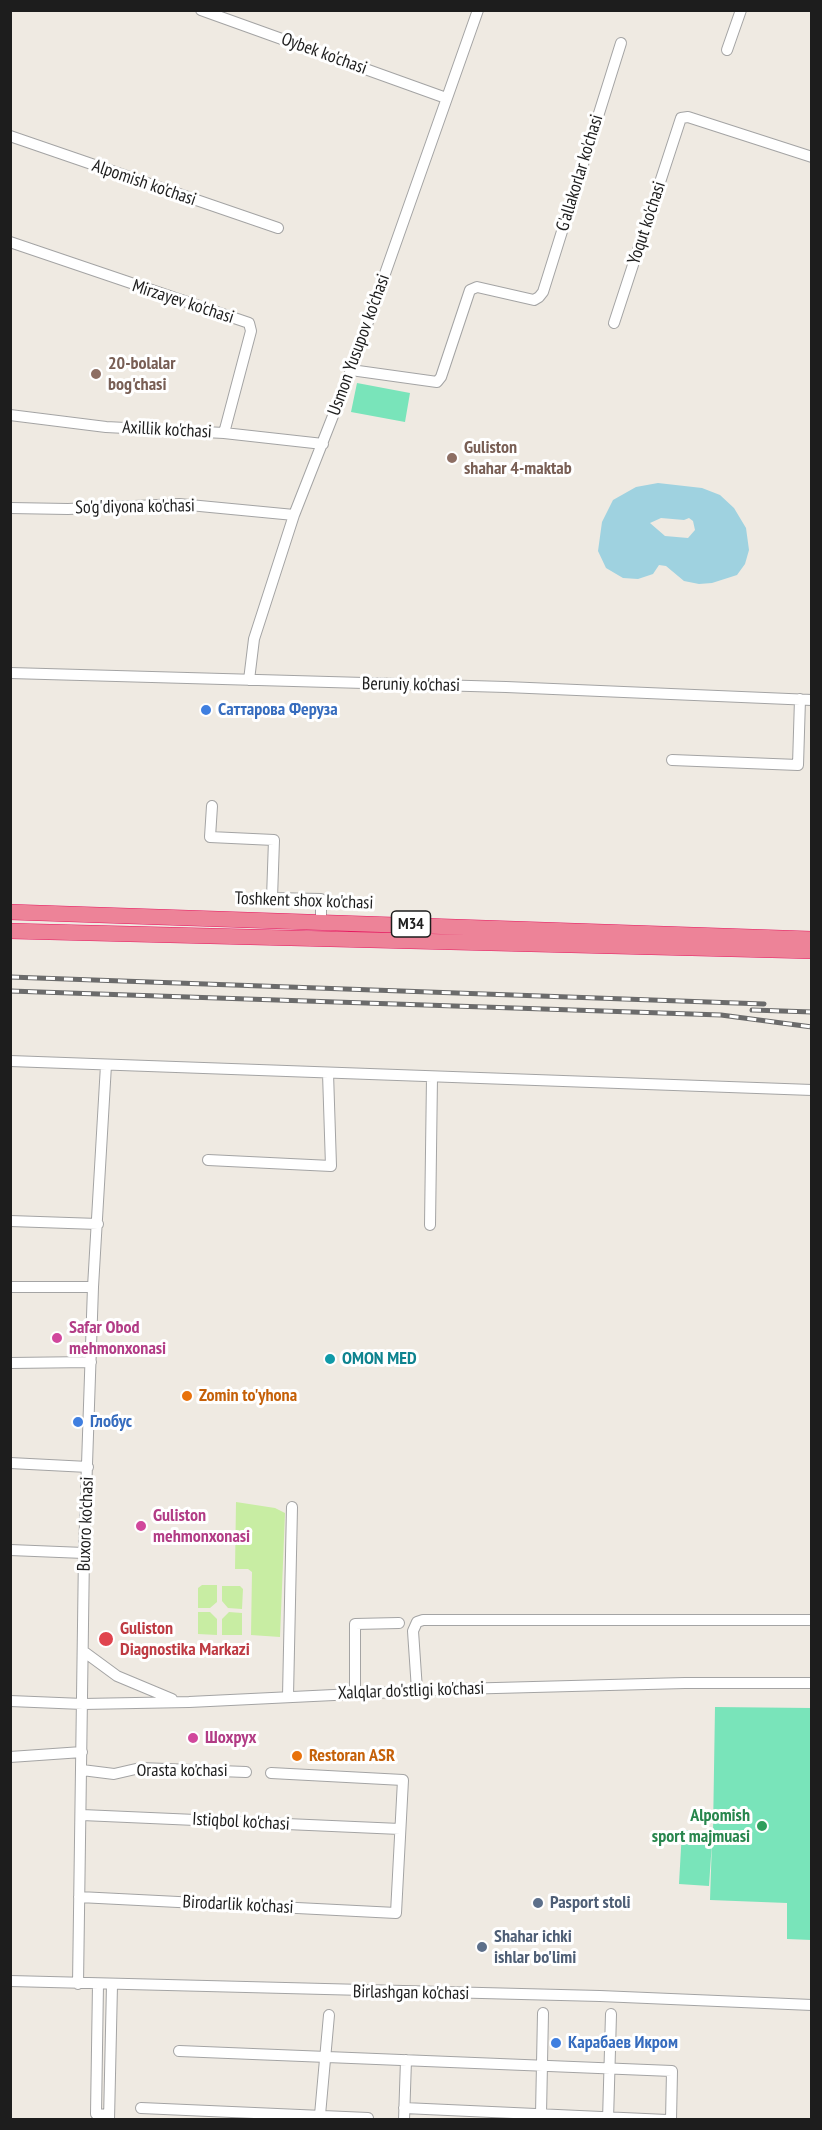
<!DOCTYPE html>
<html>
<head>
<meta charset="utf-8">
<style>
  body { margin:0 }
  #map { position:relative; width:822px; height:2130px; overflow:hidden; background:#efeae2; font-family:"PT Sans Narrow",sans-serif }
  canvas { display:block }
  .frame { position:absolute; inset:0; border:12px solid #1d1d1d; pointer-events:none }
</style>
</head>
<body>
<div id="map">
<canvas width="822" height="2130"></canvas>
<div class="frame"></div>
</div>
<script>
const g = document.querySelector('canvas').getContext('2d');
g.lineJoin = 'round';
function fillPath(path, color) {
  g.fillStyle = color;
  g.fill(path, 'evenodd');
}
function poly(rows) {
  const path = new Path2D();
  for (const r of rows) {
    path.moveTo(r[0], r[1]);
    for (let i = 2; i < r.length; i += 2) path.lineTo(r[i], r[i + 1]);
  }
  return path;
}
function stroke(path, color, width, dash) {
  g.strokeStyle = color;
  g.lineWidth = width;
  g.lineCap = dash ? 'butt' : 'round';
  g.setLineDash(dash || []);
  g.stroke(path);
}
function label(font, color, halo, rows, align = 'center') {
  g.font = font + ' "PT Sans Narrow",sans-serif';
  g.lineWidth = 6;
  g.setLineDash([]);
  g.textBaseline = 'middle';
  g.strokeStyle = halo;
  g.fillStyle = color;
  for (const [text, x, y, turn = 0] of rows) {
    g.save();
    g.translate(x, y);
    g.rotate((+turn || 0) * Math.PI / 180);
    g.textAlign = isNaN(turn) ? turn : align;
    if (halo) g.strokeText(text, 0, 0);
    g.fillText(text, 0, 0);
    g.restore();
  }
}
const grass = poly([
  [236,1502,275,1508,285,1513,280,1637,251,1635,252,1572,248,1569,235,1569],
  [202,1585,217,1585,217,1602,210,1608,198,1608,198,1588],
  [222,1586,240,1586,243,1589,242,1609,228,1608,222,1601],
  [198,1612,210,1612,217,1619,217,1635,198,1634],
  [229,1612,242,1613,242,1635,222,1635,222,1619]
]);
const pitch = poly([
  [357,383,410,393,405,422,351,412],
  [715,1707,811,1708,811,1940,787,1939,787,1903,710,1900,712,1841,709,1886,679,1884,682,1830,713,1832]
]);
const water = poly([
  [658,483,702,488,720,495,734,508,746,528,749,550,745,564,737,575,712,583,699,584,684,581,666,566,659,565,653,574,638,579,623,578,606,568,598,551,602,522,613,500,636,487],
  [661,518,684,520,689,518,693,521,695,530,688,538,665,536,650,523]
]);
const minor = poly([
  [201,10,446,98],
  [727,50,741,10],
  [10,136,278,228],
  [10,242,249,323,251,331,224,433],
  [614,323,681,118,688,117,812,157],
  [351,370,437,382,441,377,470,290,477,287,534,300,539,297,543,292,621,43],
  [10,415,106,427,224,433,323,444],
  [10,508,68,509,179,504,294,515],
  [10,673,506,687,812,700],
  [249,680,254,639,294,515,351,370,478,10],
  [672,760,798,765,800,699],
  [212,806,210,837,274,840,272,898,321,899,321,921],
  [10,1061,812,1090],
  [208,1160,331,1166,328,1073],
  [10,1221,98,1224],
  [430,1225,432,1077],
  [10,1287,93,1287],
  [10,1363,91,1362],
  [10,1463,88,1467],
  [10,1550,84,1553],
  [83,1651,117,1676,172,1699],
  [417,1690,413,1631,417,1622,423,1620,812,1620],
  [355,1693,355,1624,399,1623],
  [288,1696,292,1507],
  [10,1701,83,1704,189,1702,458,1689,685,1683,812,1683],
  [10,1757,82,1752],
  [82,1770,114,1774,140,1768,246,1772],
  [82,1815,400,1829],
  [79,1897,396,1913,403,1780,271,1773],
  [10,1981,600,1996,812,2005],
  [78,1984,84,1553,93,1287,106,1065],
  [98,1984,96,2114,109,2115],
  [179,2051,672,2071,671,2120],
  [141,2108,368,2118],
  [404,2108,667,2120],
  [541,2114,543,2013],
  [320,2115,329,2015],
  [109,2120,112,1985],
  [404,2120,406,2060],
  [608,2120,611,2014]
]);
const highway = poly([
  [10,912,812,939],
  [10,931,812,951]
]);
const rail = poly([
  [10,977,764,1004],
  [10,991,721,1015,812,1027],
  [752,1010,812,1012]
]);
const markers = [
  [96,374,6,"#8d6e63"],
  [452,458,6,"#8d6e63"],
  [206,710,6,"#3f7fe0"],
  [57,1338,6,"#d1479c"],
  [330,1359,6,"#0f9aa8"],
  [187,1396,6,"#e8710a"],
  [78,1422,6,"#3f7fe0"],
  [141,1526,6,"#d1479c"],
  [106,1639,8,"#e0444e"],
  [193,1738,6,"#d1479c"],
  [297,1756,6,"#e8710a"],
  [762,1826,6,"#2e9e5b"],
  [538,1903,6,"#5c6f8a"],
  [482,1947,6,"#5c6f8a"],
  [556,2043,6,"#3f7fe0"]
];
const shields = [
  [411,924,39]
];
const shieldNames = [
  ["M34",411,924]
];
const streetNames = [
  ["Oybek ko'chasi",324,54,20],
  ["G'allakorlar ko'chasi",580,173,-73],
  ["Alpomish ko'chasi",144,183,19],
  ["Yoqut ko'chasi",647,223,-72],
  ["Mirzayev ko'chasi",183,302,18],
  ["Usmon Yusupov ko'chasi",359,345,-70],
  ["Axillik ko'chasi",167,430,3],
  ["So'g'diyona ko'chasi",135,507,-1],
  ["Beruniy ko'chasi",411,685,1],
  ["Toshkent shox ko'chasi",304,901,2],
  ["Buxoro ko'chasi",86,1524,-88],
  ["Xalqlar do'stligi ko'chasi",411,1691,-2],
  ["Orasta ko'chasi",182,1771],
  ["Istiqbol ko'chasi",241,1822,3],
  ["Birodarlik ko'chasi",238,1905,3],
  ["Birlashgan ko'chasi",411,1993,1]
];
const educationNames = [
  ["20-bolalar",108,364],
  ["bog'chasi",108,385],
  ["Guliston",464,448],
  ["shahar 4-maktab",464,469]
];
const shopNames = [
  ["Саттарова Феруза",218,710],
  ["Глобус",90,1422],
  ["Карабаев Икром",568,2043]
];
const hotelNames = [
  ["Safar Obod",69,1328],
  ["mehmonxonasi",69,1349],
  ["Guliston",153,1516],
  ["mehmonxonasi",153,1537],
  ["Шохрух",205,1738]
];
const cultureNames = [
  ["OMON MED",342,1359]
];
const foodNames = [
  ["Zomin to'yhona",199,1396],
  ["Restoran ASR",309,1756]
];
const healthNames = [
  ["Guliston",120,1629],
  ["Diagnostika Markazi",120,1650]
];
const leisureNames = [
  ["Alpomish",750,1816],
  ["sport majmuasi",750,1837]
];
const serviceNames = [
  ["Pasport stoli",550,1903],
  ["Shahar ichki",494,1937],
  ["ishlar bo'limi",494,1958]
];
fillPath(grass, '#c8eda3');
fillPath(pitch, '#79e4ba');
fillPath(water, '#9fd2e0');
stroke(minor, '#a4a4a4', 12);
stroke(highway, '#e5175f', 16);
stroke(minor, '#fff', 10);
stroke(highway, '#ed8398', 15);
stroke(rail, '#6b6b6b', 5);
stroke(rail, '#fff', 3, [9]);
for (const [x, y, r, color] of markers) {
  const dot = new Path2D();
  dot.arc(x, y, r, 0, 2 * Math.PI);
  g.fillStyle = color;
  g.fill(dot);
  stroke(dot, '#fff', 2);
}
for (const [x, y, w] of shields) {
  const box = new Path2D();
  box.roundRect(x - w / 2, y - 13, w, 26, 4.5);
  g.fillStyle = '#fff';
  g.fill(box);
  stroke(box, '#1d1d1d', 1.5);
}
label('bold 16px', '#1d1d1d', null, shieldNames);
label('18px', '#1d1d1d', '#fff', streetNames);
label('bold 18px', '#785e54', '#fff', educationNames, 'left');
label('bold 18px', '#366cbe', '#fff', shopNames, 'left');
label('bold 18px', '#b23c85', '#fff', hotelNames, 'left');
label('bold 18px', '#0d838f', '#fff', cultureNames, 'left');
label('bold 18px', '#c56008', '#fff', foodNames, 'left');
label('bold 18px', '#be3a42', '#fff', healthNames, 'left');
label('bold 18px', '#27864d', '#fff', leisureNames, 'right');
label('bold 18px', '#4e5e75', '#fff', serviceNames, 'left');
</script>
</body>
</html>
